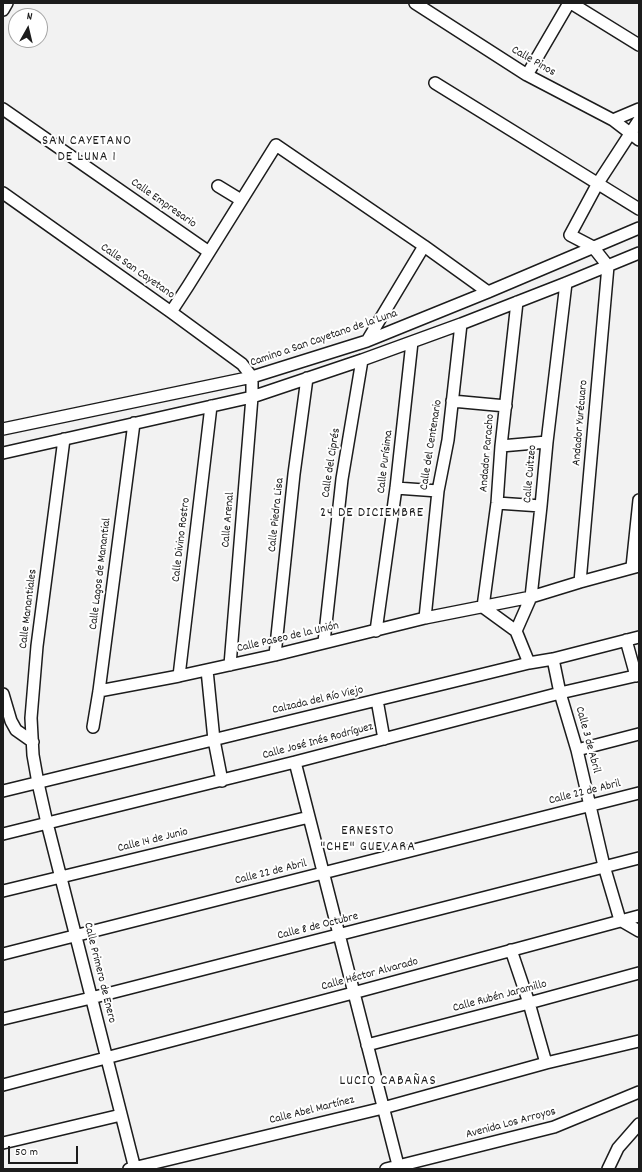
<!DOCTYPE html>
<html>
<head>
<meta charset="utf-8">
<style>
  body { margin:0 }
  #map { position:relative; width:642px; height:1172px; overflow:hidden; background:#f2f2f2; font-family:Dekko,sans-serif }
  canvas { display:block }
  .frame { position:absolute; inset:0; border:4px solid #1c1c1c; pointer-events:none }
  .north { position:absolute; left:8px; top:8px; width:40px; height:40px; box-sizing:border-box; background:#fff; border:1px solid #a4a4a4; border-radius:50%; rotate:8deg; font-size:11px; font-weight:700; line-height:16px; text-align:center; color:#1c1c1c }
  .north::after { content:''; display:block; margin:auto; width:14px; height:18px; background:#1c1c1c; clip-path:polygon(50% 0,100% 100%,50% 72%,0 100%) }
  .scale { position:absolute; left:8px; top:1146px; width:70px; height:18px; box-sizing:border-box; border:2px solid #1c1c1c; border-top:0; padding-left:5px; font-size:12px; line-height:14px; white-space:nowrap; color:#1c1c1c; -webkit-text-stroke:3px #fff; paint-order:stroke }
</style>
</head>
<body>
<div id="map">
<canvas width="642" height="1172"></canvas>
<div class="frame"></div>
<div class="north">N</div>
<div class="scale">50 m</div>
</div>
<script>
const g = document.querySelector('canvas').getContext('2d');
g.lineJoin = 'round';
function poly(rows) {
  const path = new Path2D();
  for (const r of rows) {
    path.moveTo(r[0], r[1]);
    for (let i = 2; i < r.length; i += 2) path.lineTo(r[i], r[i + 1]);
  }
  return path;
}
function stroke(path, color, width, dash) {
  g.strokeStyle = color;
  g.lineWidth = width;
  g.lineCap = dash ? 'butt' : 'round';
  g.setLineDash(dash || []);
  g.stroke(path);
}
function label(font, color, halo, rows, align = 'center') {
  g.font = font + ' Dekko,sans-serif';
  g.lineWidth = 4;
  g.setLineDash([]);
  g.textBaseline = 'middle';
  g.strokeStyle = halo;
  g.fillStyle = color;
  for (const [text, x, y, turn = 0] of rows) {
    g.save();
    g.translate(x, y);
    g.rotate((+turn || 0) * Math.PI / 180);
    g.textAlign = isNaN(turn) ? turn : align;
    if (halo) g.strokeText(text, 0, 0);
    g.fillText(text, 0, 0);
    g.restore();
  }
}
const minor = poly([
  [415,3,527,75,613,120,639,140],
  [571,3,639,45],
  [3,10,7,3],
  [527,75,569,3],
  [435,83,639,209],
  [3,109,209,252],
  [613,120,639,109],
  [218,186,241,200],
  [3,193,171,312,242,364,252,377,252,397,230,665],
  [171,312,188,286,276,145,424,246,488,292],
  [367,341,424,246],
  [452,401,506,406],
  [3,429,252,377,367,341,488,292,639,228],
  [64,439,37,646,31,718,33,755,38,783,47,823,135,1169],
  [501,446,547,442],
  [3,453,252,397,362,360,461,324,566,283,639,253],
  [396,488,438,491],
  [497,503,541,506],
  [632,567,639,500],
  [580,582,608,266,593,247,570,235,598,183,639,120],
  [425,618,438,491,448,440,461,324],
  [376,631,396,488,412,342],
  [516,631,483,607,497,503,501,446,517,302],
  [626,640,636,676],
  [324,642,342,479,362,360],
  [275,655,294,474,307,378],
  [553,659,560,693,577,750,604,866,620,920,639,931],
  [529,663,516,631,531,597,541,506,547,442,566,283],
  [207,670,214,740,222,781],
  [179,676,211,406],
  [99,691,179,676,275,655,425,618,531,597,580,582,639,566],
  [3,694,11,721,16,730,33,742],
  [377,700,384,739],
  [93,727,99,691,134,423],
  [577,750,639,734],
  [295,762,399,1169],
  [3,791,529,663,553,659,639,637],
  [3,834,295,762,560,693,639,675],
  [3,891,309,817],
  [511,950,529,1003,546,1063],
  [3,954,639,793],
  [3,1019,91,998,639,858],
  [367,1045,529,1003,639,973],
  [3,1085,353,993,639,916],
  [3,1143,121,1115],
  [129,1169,383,1108,546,1063,639,1041],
  [386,1169,554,1127,639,1092],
  [608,1169,618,1148,639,1124]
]);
const streetNames = [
  ["Calle Pinos",533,62,30],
  ["Calle Empresario",163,204,35],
  ["Calle San Cayetano",137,272,35],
  ["Camino a San Cayetano de la Luna",324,339,-19],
  ["Andador Yurécuaro",581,423,-85],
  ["Calle del Centenario",432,445,-81],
  ["Andador Paracho",488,453,-85],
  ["Calle Purísima",386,462,-83],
  ["Calle del Ciprés",332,463,-81],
  ["Calle Cuitzeo",531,474,-85],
  ["Calle Piedra Lisa",277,515,-84],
  ["Calle Arenal",229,520,-85],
  ["Calle Divino Rostro",182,540,-83],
  ["Calle Lagos de Manantial",101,574,-83],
  ["Calle Manantiales",29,609,-83],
  ["Calle Paseo de la Unión",288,638,-13],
  ["Calzada del Río Viejo",318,701,-13],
  ["Calle 3 de Abril",587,740,75],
  ["Calle José Inés Rodríguez",318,742,-15],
  ["Calle 22 de Abril",585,793,-14],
  ["Calle 14 de Junio",153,841,-14],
  ["Calle 22 de Abril",271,873,-14],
  ["Calle 8 de Octubre",318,927,-14],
  ["Calle Primero de Enero",99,973,76],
  ["Calle Héctor Alvarado",370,975,-15],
  ["Calle Rubén Jaramillo",500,997,-15],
  ["Calle Abel Martínez",312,1111,-14],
  ["Avenida Los Arroyos",511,1124,-15]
];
const quarterNames = [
  ["SAN CAYETANO",87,142],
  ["DE LUNA 1",87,158],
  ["24 DE DICIEMBRE",372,514],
  ["ERNESTO",368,832],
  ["\"CHE\" GUEVARA",368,848],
  ["LUCIO CABAÑAS",388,1082]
];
stroke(minor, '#1c1c1c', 14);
stroke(minor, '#fff', 11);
label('12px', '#1c1c1c', '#fff', streetNames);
g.letterSpacing = '1px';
label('14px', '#1c1c1c', '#fff', quarterNames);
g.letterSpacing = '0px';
</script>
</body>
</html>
